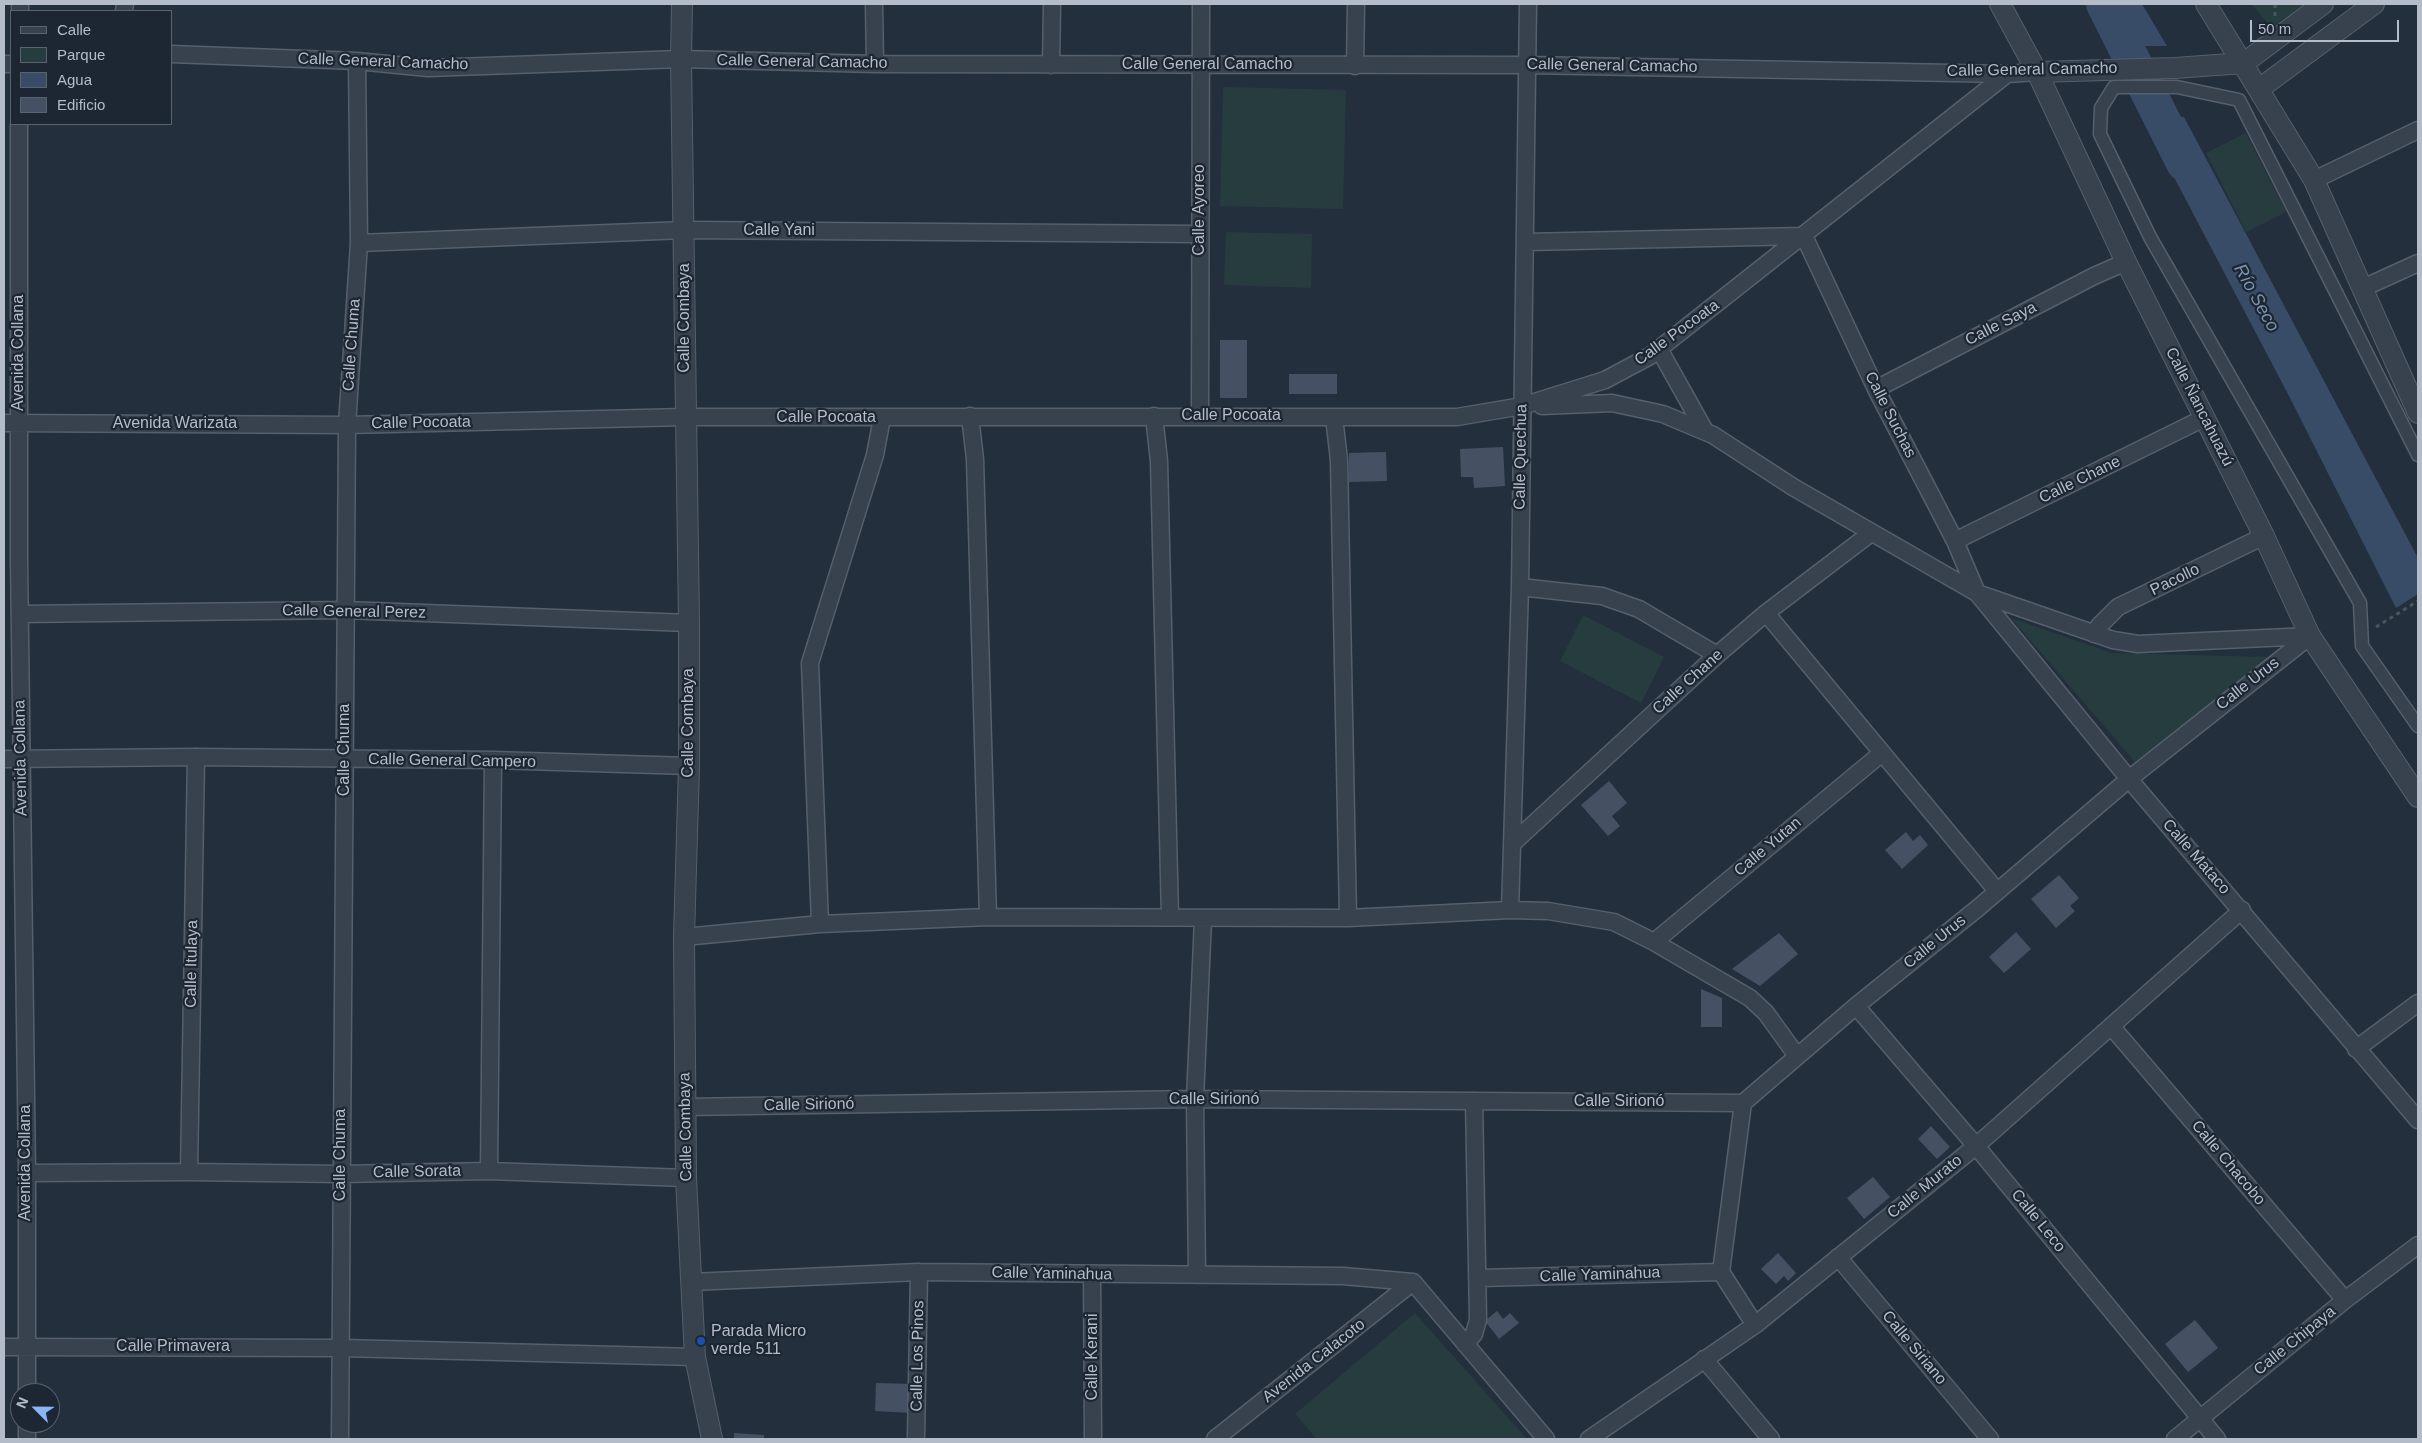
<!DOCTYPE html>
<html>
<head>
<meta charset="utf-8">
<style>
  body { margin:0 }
  #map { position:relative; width:2422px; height:1443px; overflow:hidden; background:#242f3e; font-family:Arial,sans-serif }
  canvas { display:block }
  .frame { position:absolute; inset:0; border:5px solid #b4bcc9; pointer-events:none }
  .legend { position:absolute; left:10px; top:10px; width:162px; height:115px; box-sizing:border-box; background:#1d2633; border:1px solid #59626f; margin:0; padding:6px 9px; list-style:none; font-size:15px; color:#b4bcc9 }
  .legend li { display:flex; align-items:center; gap:10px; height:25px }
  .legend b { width:25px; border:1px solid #59626f }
  .north { position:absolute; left:10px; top:1383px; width:50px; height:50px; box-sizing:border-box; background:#1d2633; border:1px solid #59626f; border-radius:50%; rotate:293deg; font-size:14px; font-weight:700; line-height:20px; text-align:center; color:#b4bcc9 }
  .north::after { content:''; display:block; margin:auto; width:18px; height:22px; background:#8ab4f8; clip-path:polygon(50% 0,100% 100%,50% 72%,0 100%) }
  .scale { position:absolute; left:2250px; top:20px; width:149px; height:22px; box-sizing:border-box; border:2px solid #b4bcc9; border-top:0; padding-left:6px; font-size:15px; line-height:18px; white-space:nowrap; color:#b4bcc9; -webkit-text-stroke:4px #1d2633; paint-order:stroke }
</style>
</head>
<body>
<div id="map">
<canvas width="2422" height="1443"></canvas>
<div class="frame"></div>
<ul class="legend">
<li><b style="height:6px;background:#38414e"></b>Calle</li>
<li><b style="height:14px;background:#263c3f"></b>Parque</li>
<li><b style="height:14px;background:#394c67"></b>Agua</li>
<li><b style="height:14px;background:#455162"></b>Edificio</li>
</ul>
<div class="north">N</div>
<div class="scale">50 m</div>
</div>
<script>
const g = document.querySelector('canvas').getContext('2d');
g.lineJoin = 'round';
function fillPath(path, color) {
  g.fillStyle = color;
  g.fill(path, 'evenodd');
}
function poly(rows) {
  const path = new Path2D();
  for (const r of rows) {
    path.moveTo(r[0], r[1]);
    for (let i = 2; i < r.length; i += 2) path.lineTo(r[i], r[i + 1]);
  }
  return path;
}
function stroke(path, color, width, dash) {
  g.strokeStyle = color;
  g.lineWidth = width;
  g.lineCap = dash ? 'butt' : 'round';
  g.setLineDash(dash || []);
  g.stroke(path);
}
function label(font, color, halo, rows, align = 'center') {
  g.font = font + ' Arial,sans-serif';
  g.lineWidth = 4.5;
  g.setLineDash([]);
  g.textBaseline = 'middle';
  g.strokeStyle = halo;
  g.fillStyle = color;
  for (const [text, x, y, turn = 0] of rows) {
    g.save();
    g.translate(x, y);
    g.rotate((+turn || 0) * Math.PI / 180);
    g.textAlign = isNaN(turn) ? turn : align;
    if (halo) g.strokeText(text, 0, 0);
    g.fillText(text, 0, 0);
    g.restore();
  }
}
const green = poly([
  [2252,4,2312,4,2275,33],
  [1223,87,1346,90,1343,209,1220,206],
  [2246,133,2286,212,2246,232,2206,153],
  [1226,232,1312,234,1311,288,1224,285],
  [1583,615,1664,657,1641,703,1560,661],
  [2011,618,2112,653,2270,657,2135,762],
  [1415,1313,1526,1438,1317,1439,1295,1414]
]);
const water = poly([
  [2092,4,2142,4,2167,46,2113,46],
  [2184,117,2418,558,2418,594,2396,608,2289,396,2144,120]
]);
const river = poly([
  [2104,4,2184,163]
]);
const building = poly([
  [1220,340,1247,340,1247,398,1220,398],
  [1289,374,1337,374,1337,394,1289,394],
  [1503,447,1505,486,1474,488,1473,477,1461,477,1460,449],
  [1386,452,1387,481,1349,482,1349,453],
  [1609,781,1627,803,1612,816,1620,826,1608,836,1581,805],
  [1906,832,1913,841,1920,835,1928,845,1902,869,1885,850],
  [2059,875,2079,898,2070,906,2075,911,2056,928,2031,899],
  [2016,932,2031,949,2004,973,1989,957],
  [1779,933,1798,954,1760,986,1732,969],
  [1701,989,1722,998,1722,1027,1701,1027],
  [1931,1126,1950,1147,1937,1159,1918,1139],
  [1873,1177,1890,1197,1864,1219,1847,1198],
  [1778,1253,1796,1273,1788,1281,1784,1276,1776,1284,1761,1269],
  [1497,1311,1503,1319,1510,1313,1519,1323,1499,1339,1485,1321],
  [2195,1320,2218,1348,2188,1372,2165,1344],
  [876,1383,912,1384,911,1413,875,1411],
  [734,1433,764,1435,764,1439,734,1439]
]);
const path = poly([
  [2275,4,2275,16],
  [2376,627,2418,601]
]);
const pedestrian = poly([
  [2418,455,2239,100,2177,87,2114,87,2101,108,2100,134,2150,237,2360,603,2362,646,2418,726]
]);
const minor = poly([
  [874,4,875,64],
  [20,11,20,4],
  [124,11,125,4],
  [171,54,357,61,428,68,681,59,875,64,1528,65,2007,74,2037,72],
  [4,64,11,64],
  [1051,65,1052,4],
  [1355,66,1356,4],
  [19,124,19,559,27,1173,27,1393],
  [2314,180,2418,130],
  [1525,242,1804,236,1876,389,1955,541,1977,593,2129,779,2418,1120],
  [359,243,685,230,1200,234],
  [2363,288,2418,263],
  [1659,349,1705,431],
  [1876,389,2094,276,2126,262],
  [1542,406,1612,403,1663,414,1713,435,1793,487,1977,593,2113,640,2138,644,2310,636],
  [970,416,975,459,988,917],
  [1154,416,1159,461,1170,917],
  [1200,416,1201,4],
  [1334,417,1339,460,1348,918],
  [4,423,347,425,686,417,1457,417,1522,406,1605,380,1650,356,2007,74],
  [1955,541,2204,418],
  [1520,587,1602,596,1639,609,1717,655],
  [1766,613,1997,891],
  [20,614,345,610,689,623],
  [2094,634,2099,626,2118,607,2264,536],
  [4,759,196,757,493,760,689,766],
  [1514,842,1717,655,1766,613,1871,533],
  [1510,910,1520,587,1528,4],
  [820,924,810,663,875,455,882,418],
  [684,937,820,924,988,917,1348,918,1510,910,1548,911,1614,922,1654,942,1750,998,1766,1013,1797,1056],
  [1654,942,1882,753],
  [1856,1006,1976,1146,2217,1439],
  [2111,1026,2345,1300],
  [2356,1049,2418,1003],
  [685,1107,1195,1099,1743,1103],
  [489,1171,493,760],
  [189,1172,196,757],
  [27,1173,189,1172,341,1174,489,1171,686,1178],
  [1838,1257,1990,1439],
  [1092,1274,1093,1439],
  [1197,1275,1195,1099,1203,919],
  [1479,1278,1721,1272],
  [691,1282,919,1272,1343,1276,1413,1282],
  [1413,1282,1546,1439],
  [1755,1325,1721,1272,1743,1103,1856,1006,1978,908,2129,779,2310,636],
  [1465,1344,1474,1334,1478,1320,1474,1101],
  [4,1347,342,1348,695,1357],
  [1704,1359,1771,1439],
  [27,1423,27,1439],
  [340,1439,347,425,359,243,357,61],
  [916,1439,919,1272],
  [1215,1439,1413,1282],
  [1589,1439,1755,1325,1976,1146,2242,910],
  [2175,1439,2345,1300,2418,1245]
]);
const tertiary = poly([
  [682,4,681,59,689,623,689,766,684,937,686,1178,695,1357,712,1439],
  [2000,4,2037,72,2126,262,2264,536,2310,636,2418,797],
  [2206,4,2314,180,2418,413],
  [2244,63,2323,4],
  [2037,72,2175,68,2244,63],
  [2259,89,2374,4]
]);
const markers = [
  [701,1341,5,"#1a4fb4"]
];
const streetNames = [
  ["Calle General Camacho",383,62,2],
  ["Calle General Camacho",802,62,1],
  ["Calle General Camacho",1207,65],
  ["Calle General Camacho",1612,66,1],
  ["Calle General Camacho",2032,70,-1],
  ["Calle Ayoreo",1200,210,-90],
  ["Calle Yani",779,231],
  ["Calle Combaya",685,318,-90],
  ["Calle Saya",2001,324,-27],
  ["Calle Pocoata",1677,333,-36],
  ["Calle Chuma",352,345,-86],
  ["Avenida Collana",19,353,-90],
  ["Calle Ñancahuazú",2199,407,63],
  ["Calle Suchas",1890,415,63],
  ["Calle Pocoata",1231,416],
  ["Calle Pocoata",826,418],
  ["Calle Pocoata",421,423,-1],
  ["Avenida Warizata",175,424],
  ["Calle Quechua",1521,457,-89],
  ["Calle Chane",2080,480,-26],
  ["Pacollo",2175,580,-26],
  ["Calle General Perez",354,612,1],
  ["Calle Chane",1688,682,-42],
  ["Calle Urus",2248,684,-38],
  ["Calle Combaya",689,723,-90],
  ["Calle Chuma",345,750,-90],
  ["Avenida Collana",21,758,-91],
  ["Calle General Campero",452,761,1],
  ["Calle Yutan",1768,847,-40],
  ["Calle Mataco",2196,857,49],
  ["Calle Urus",1935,942,-39],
  ["Calle Itulaya",192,964,-89],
  ["Calle Sirionó",1214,1100],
  ["Calle Sirionó",1619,1102],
  ["Calle Sirionó",809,1105,-1],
  ["Calle Combaya",686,1127,-91],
  ["Calle Chuma",341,1155,-90],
  ["Avenida Collana",26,1163,-90],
  ["Calle Chacobo",2228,1163,50],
  ["Calle Sorata",417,1172,-1],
  ["Calle Murato",1925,1187,-39],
  ["Calle Leco",2038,1221,51],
  ["Calle Yaminahua",1052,1274,1],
  ["Calle Yaminahua",1600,1275,-2],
  ["Calle Chipaya",2295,1341,-39],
  ["Calle Primavera",173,1347],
  ["Calle Siriano",1914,1348,50],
  ["Calle Los Pinos",918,1356,-89],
  ["Calle Kerani",1093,1357,-90],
  ["Avenida Calacoto",1314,1361,-38]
];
const poiNames = [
  ["Parada Micro",711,1332],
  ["verde 511",711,1350]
];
const waterNames = [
  ["Río Seco",2256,298,61]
];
fillPath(green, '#263c3f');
fillPath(water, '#394c67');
stroke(river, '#394c67', 36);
fillPath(building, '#455162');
stroke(pedestrian, '#565f6c', 15);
stroke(minor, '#565f6c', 19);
stroke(tertiary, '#565f6c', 22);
stroke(path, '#44595c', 3, [4, 4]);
stroke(pedestrian, '#38414e', 12);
stroke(minor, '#38414e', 16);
stroke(tertiary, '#38414e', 20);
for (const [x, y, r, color] of markers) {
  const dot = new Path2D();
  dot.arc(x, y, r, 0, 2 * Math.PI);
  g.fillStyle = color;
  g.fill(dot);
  stroke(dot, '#1d2633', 2);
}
label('16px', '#b4bcc9', '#1d2633', streetNames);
label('16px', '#b4bcc9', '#1d2633', poiNames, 'left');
label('italic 18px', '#7c92b1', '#1d2633', waterNames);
</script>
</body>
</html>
